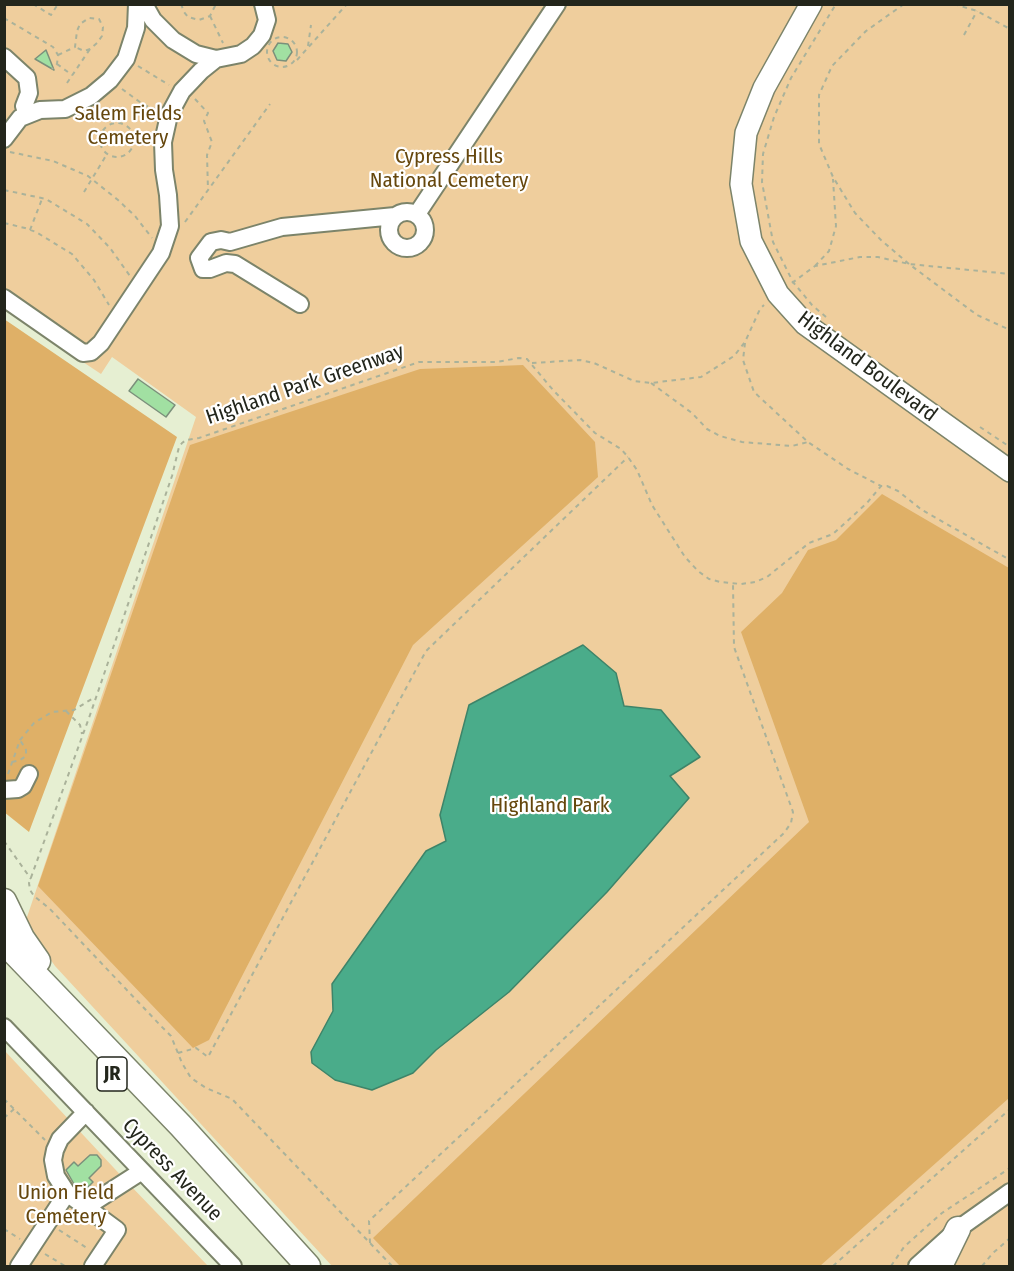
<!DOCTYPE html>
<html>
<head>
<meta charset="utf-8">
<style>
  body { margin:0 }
  #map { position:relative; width:1014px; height:1271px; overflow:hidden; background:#e6efd2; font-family:"Fira Sans Condensed",sans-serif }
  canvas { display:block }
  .frame { position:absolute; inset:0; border:6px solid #23261c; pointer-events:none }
</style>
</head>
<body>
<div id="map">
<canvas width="1014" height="1271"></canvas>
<div class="frame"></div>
</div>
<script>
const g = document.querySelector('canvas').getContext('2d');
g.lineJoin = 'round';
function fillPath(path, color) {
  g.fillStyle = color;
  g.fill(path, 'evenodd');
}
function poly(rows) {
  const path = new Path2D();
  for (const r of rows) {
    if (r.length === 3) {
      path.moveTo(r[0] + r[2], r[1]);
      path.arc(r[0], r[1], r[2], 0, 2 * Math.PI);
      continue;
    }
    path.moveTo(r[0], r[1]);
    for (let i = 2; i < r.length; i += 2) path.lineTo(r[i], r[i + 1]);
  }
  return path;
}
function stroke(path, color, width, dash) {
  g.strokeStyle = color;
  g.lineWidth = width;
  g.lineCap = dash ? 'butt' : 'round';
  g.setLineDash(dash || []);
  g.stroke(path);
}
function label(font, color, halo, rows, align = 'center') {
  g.font = font + ' "Fira Sans Condensed",sans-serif';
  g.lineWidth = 4.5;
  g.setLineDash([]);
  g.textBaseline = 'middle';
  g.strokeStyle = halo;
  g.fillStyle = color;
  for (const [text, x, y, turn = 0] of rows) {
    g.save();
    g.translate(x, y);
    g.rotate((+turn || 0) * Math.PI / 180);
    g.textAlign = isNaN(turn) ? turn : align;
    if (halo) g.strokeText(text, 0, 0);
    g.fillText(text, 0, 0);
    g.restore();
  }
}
const green = poly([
  [5,5,1009,5,1009,1266,332,1266,55,966,25,923,196,417,112,357,101,374,5,310],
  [4,1050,127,1182,208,1266,5,1266]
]);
const forest = poly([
  [4,319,177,437,29,832,4,812],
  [523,365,595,442,598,477,413,645,209,1040,193,1048,38,886,190,445,420,369],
  [882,494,1009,568,1009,1098,820,1266,400,1266,373,1238,809,822,741,632,782,593,808,550,836,540]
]);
const water = poly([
  [583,645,616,673,624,706,661,710,700,757,670,776,689,798,607,892,509,992,436,1050,413,1073,372,1090,335,1080,312,1063,311,1052,333,1011,332,984,426,851,446,841,440,815,469,705,583,645]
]);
const building = poly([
  [278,43,288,44,292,52,286,61,277,60,273,51,278,43],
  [46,50,54,70,35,59,46,50],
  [138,379,175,405,166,417,129,391,138,379],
  [90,1155,97,1155,101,1160,101,1166,89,1178,93,1182,83,1192,74,1184,66,1170,74,1162,78,1166,90,1155]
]);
const path = poly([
  [33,4,51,15,58,4],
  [181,4,184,12,188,17,199,20,210,16,216,4],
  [904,4,866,31,832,66,819,95,819,144,833,177,855,213,881,240,909,264,977,315,1010,330],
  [954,4,977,11,1010,29],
  [210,16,223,43],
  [4,18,53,47,58,55,57,64,52,69],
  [964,35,977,11],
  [282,52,15],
  [308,46,311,25],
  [58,55,75,47,77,31,80,24,89,18,99,19,103,27,102,36,97,43,90,49,84,51,75,47],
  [297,60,347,4],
  [57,64,72,75],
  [138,66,169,85],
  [67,83,90,49],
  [122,89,144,105,155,109],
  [195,99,208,113,204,121,212,142,207,155,208,190],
  [117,140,17],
  [134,141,149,142],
  [10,152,53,161,88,176,118,200,135,216,152,238],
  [4,190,46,199,87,224,110,248,130,276],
  [84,192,107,154],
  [185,222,270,104],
  [4,223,25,228,36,232,72,254,94,280,109,305],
  [30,230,42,199],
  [815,266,829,251,836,226,833,179],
  [792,283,815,266,860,257,878,257,909,264,1010,274],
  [826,317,812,305,793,282,773,242,762,182,763,154,774,117,791,78,836,4],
  [745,343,743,360,754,392,808,442,848,469,881,486],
  [532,363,580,360,594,363,634,381,651,383,701,377,734,356,745,342,760,309,764,305],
  [651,383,692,413,707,429,720,436,742,442,792,446,808,442],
  [980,427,1010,447],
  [66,711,80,725,82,734],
  [12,762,20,760,26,756,26,750,20,740],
  [8,774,20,740,34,723,52,712,74,710,95,697],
  [4,841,31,879],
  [178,1053,196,1048,208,1057,426,651,628,457],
  [4,1099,45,1140],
  [4,1118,14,1109],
  [4,1229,20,1239],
  [59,1230,87,1248],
  [370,1243,369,1221,784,833,791,823,793,812,734,647,733,584],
  [45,1254,65,1266],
  [392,1266,232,1099,206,1088,191,1078,182,1063,171,1036,161,1026,50,909,34,896,30,890,29,883,90,715,172,476,179,447,182,443,186,440,199,438,419,362,496,362,519,358,527,359,553,390,595,433,621,449,628,457,637,470,652,505,685,557,698,571,709,579,720,582,741,584,755,582,767,577,809,543,833,534,867,503,881,486,887,486,898,491,922,510,1010,560],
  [833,1266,1010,1109],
  [891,1266,904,1247,942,1213,1010,1168],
  [982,1266,993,1253,1010,1238]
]);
const minor = poly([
  [144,4,153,20,173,40,196,54,216,59,241,54,253,46,262,35,267,20,263,4],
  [4,57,27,78,29,93,24,106,27,115],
  [4,139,20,118,40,110,65,109,91,96,110,80,126,59,136,28,137,4],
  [407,230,18],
  [417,214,557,4],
  [4,298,83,353,91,352,101,343,161,253,170,226,168,195,164,170,163,142,169,115,182,91,201,71,216,59],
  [300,304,235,264,226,263,210,269,203,269,199,258,211,242,221,240,230,242,282,227,395,216],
  [4,790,18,789,23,786,29,774],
  [4,1027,233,1266],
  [67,1193,56,1176,53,1160,55,1150,60,1139,86,1112],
  [86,1207,142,1171],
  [19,1266,67,1193,117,1230,93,1266],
  [917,1266,958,1229,1010,1192]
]);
const major = poly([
  [811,4,764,88,746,133,741,184,751,241,778,294,805,324,1010,471]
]);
const highway = poly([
  [4,901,22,938,38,961],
  [4,942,181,1126,308,1266],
  [940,1266,958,1229]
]);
const shields = [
  [112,1074,30]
];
const shieldNames = [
  ["JR",112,1074]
];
const parkNames = [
  ["Salem Fields",128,114],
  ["Cemetery",128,138],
  ["Cypress Hills",449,157],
  ["National Cemetery",449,181],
  ["Highland Park",550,806],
  ["Union Field",66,1193],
  ["Cemetery",66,1217]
];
const streetNames = [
  ["Highland Boulevard",867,367,37],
  ["Highland Park Greenway",305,385,-19],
  ["Cypress Avenue",172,1170,46]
];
fillPath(green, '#efce9d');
fillPath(forest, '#dfb067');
fillPath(water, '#4aac8a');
stroke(water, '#3e8469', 1.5);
fillPath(building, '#a1e0a2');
stroke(building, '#7b907b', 1.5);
stroke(minor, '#7c846a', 20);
stroke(major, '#7c846a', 24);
stroke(highway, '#7c846a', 27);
stroke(path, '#aab29a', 2, [4.5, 4.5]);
stroke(minor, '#fff', 16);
stroke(major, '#fff', 21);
stroke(highway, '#fff', 24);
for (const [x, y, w] of shields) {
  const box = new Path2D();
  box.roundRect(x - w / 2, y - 17, w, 34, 4.5);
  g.fillStyle = '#fff';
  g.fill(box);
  stroke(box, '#23261c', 1.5);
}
label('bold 20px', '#23261c', null, shieldNames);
label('21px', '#66470d', '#fff', parkNames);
label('21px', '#23261c', '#fff', streetNames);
</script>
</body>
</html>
